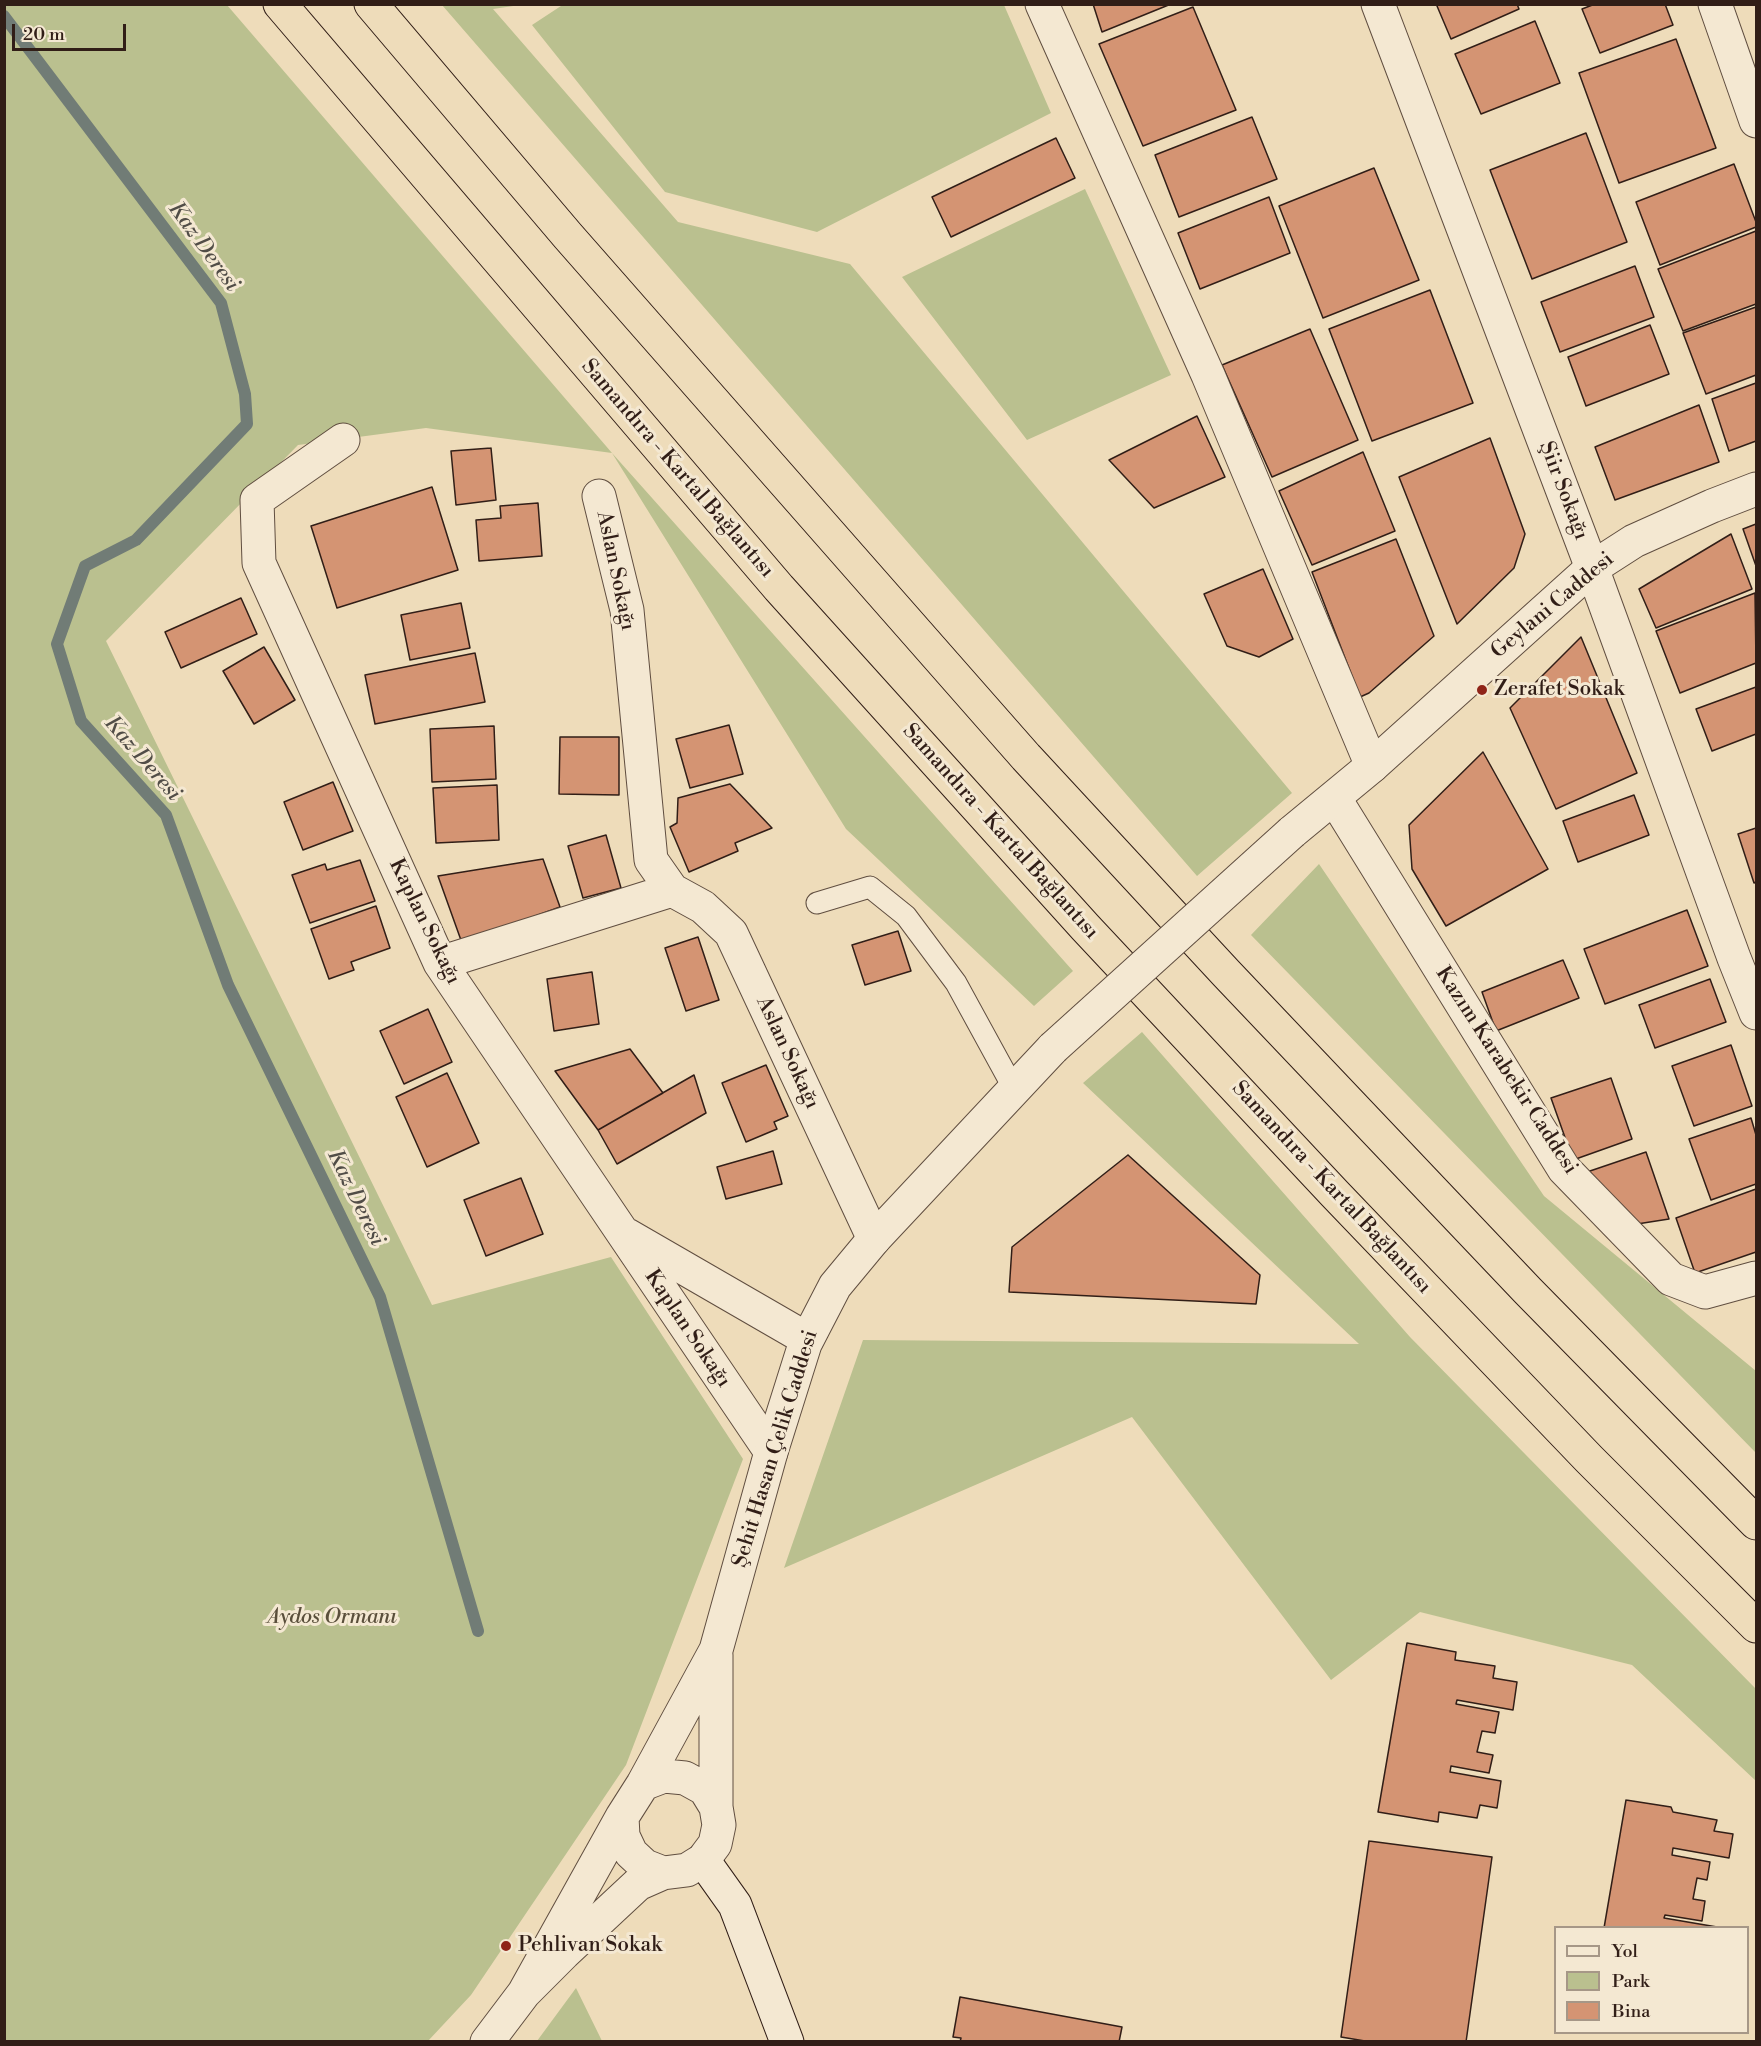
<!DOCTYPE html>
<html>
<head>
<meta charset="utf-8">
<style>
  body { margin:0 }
  #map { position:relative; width:1761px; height:2046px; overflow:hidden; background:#eedcba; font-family:"Libre Bodoni",serif }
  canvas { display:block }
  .frame { position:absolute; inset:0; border:6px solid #311e17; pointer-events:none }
  .legend { position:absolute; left:1554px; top:1926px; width:195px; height:108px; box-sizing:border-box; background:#f4e8d2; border:2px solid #a69787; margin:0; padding:8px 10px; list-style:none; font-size:18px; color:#311e17 }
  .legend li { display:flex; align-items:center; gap:12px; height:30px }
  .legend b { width:30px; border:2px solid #a69787 }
  .scale { position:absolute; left:12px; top:24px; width:114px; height:27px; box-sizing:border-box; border:3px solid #311e17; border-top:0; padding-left:8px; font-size:18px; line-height:21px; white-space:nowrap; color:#311e17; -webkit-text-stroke:4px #f4e8d2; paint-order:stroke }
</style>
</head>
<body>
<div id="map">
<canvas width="1761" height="2046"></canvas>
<div class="frame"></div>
<ul class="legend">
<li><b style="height:8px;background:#f4e8d2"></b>Yol</li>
<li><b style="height:16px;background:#bac08f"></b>Park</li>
<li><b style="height:16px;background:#d49473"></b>Bina</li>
</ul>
<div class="scale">20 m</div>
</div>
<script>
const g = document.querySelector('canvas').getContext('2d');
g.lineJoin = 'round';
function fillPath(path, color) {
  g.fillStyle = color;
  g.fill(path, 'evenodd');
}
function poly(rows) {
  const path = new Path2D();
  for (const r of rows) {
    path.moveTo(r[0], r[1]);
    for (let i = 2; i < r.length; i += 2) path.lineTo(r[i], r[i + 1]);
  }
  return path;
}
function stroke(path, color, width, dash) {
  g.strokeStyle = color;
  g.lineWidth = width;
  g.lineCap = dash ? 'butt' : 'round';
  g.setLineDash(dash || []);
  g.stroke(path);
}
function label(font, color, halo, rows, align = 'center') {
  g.font = font + ' "Libre Bodoni",serif';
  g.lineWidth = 6;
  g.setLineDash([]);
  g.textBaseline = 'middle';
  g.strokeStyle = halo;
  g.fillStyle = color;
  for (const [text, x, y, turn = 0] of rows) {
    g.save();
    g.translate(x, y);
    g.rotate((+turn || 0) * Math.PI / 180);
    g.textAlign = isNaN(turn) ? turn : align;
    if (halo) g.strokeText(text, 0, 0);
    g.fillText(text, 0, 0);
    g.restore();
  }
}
const green = poly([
  [564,4,1004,5,1051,113,817,232,665,192,532,25],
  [5,5,227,5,612,453,1073,971,1034,1006,846,829,612,453,426,428,298,445,106,641,432,1305,611,1257,743,1459,626,1765,471,1995,428,2041,5,2042],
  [442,5,520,5,493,9,678,222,850,264,1292,793,1197,876],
  [1085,189,1171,375,1027,440,902,277],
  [1319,864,1544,1196,1756,1371,1756,1453,1251,935],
  [1142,1032,1410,1337,1756,1689,1756,1781,1632,1665,1420,1612,1331,1680,1132,1417,784,1568,863,1340,1359,1344,1083,1083],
  [576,1988,602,2041,537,2041]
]);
const stream = poly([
  [4,16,221,303,245,394,247,424,136,540,85,566,57,644,81,721,166,815,228,985,380,1297,478,1631]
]);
const building = poly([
  [1093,4,1171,4,1102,32,1093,4],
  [1439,4,1517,4,1519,9,1451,39,1437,6,1439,4],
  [1595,4,1665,4,1673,25,1600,53,1582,9,1595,4],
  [1193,7,1236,110,1143,146,1099,44,1193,7],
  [1535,21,1560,83,1481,114,1455,54,1535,21],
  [1676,39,1716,148,1619,183,1579,73,1676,39],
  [1252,117,1277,179,1179,217,1155,155,1252,117],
  [1586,133,1627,242,1532,279,1490,170,1586,133],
  [1056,138,1075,178,951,237,932,197,1056,138],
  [1734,164,1756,222,1756,227,1660,265,1636,202,1734,164],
  [1374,168,1419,280,1323,318,1279,206,1374,168],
  [1269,197,1290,253,1200,289,1178,233,1269,197],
  [1756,231,1756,304,1683,331,1658,269,1756,231],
  [1635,266,1654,317,1560,352,1541,302,1635,266],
  [1430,290,1473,403,1372,441,1329,329,1430,290],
  [1756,307,1756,375,1706,394,1683,333,1756,307],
  [1650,325,1669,374,1586,406,1568,357,1650,325],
  [1310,329,1358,440,1272,477,1222,365,1310,329],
  [1756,383,1756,441,1729,451,1712,399,1756,383],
  [1699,405,1719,462,1615,500,1595,447,1699,405],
  [1197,416,1225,477,1154,508,1109,460,1197,416],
  [1490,438,1525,534,1514,568,1457,624,1399,477,1490,438],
  [491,448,496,500,456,505,451,451,491,448],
  [1363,452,1395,531,1312,565,1279,491,1363,452],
  [432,487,458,570,337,608,311,526,432,487],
  [538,503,542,556,479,561,476,520,501,518,500,506,538,503],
  [1756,524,1756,566,1743,529,1756,524],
  [1731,534,1752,589,1656,628,1639,589,1731,534],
  [1396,539,1434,636,1369,693,1360,697,1312,572,1396,539],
  [1263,569,1293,639,1259,657,1227,646,1204,594,1263,569],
  [1755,593,1756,663,1680,693,1656,631,1755,593],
  [241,598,257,634,181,668,165,632,241,598],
  [461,603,470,648,410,660,401,615,461,603],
  [1581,637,1637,773,1556,809,1510,708,1581,637],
  [264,647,295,700,254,724,223,671,264,647],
  [475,653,485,702,375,724,365,675,475,653],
  [1756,687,1756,734,1712,751,1696,709,1756,687],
  [729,725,743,774,690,788,676,739,729,725],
  [494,726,496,779,432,782,430,729,494,726],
  [560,737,619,737,619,795,559,794,560,737],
  [1483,752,1548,869,1446,926,1412,869,1409,825,1483,752],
  [333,782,353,831,303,850,284,802,333,782],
  [730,784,772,828,735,843,738,851,689,872,670,827,677,823,678,798,730,784],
  [497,785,499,840,436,843,433,788,497,785],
  [1634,795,1649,835,1578,862,1563,821,1634,795],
  [1756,828,1756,882,1754,883,1738,834,1756,828],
  [606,835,621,888,583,898,568,846,606,835],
  [543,859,560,907,462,943,438,876,543,859],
  [360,860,375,901,310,923,292,875,325,864,327,870,360,860],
  [376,906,390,948,351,962,354,970,329,979,311,929,376,906],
  [1687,910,1708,966,1605,1004,1584,949,1687,910],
  [898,931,911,971,865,985,852,945,898,931],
  [698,937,719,1000,686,1011,665,948,698,937],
  [1563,960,1579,998,1496,1031,1482,992,1563,960],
  [592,972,599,1024,554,1031,547,979,592,972],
  [1710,979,1726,1022,1655,1048,1639,1005,1710,979],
  [428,1009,452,1062,404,1084,380,1031,428,1009],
  [1731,1045,1752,1106,1694,1126,1672,1066,1731,1045],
  [630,1049,663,1093,598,1130,555,1071,630,1049],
  [766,1065,788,1116,774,1122,777,1129,746,1142,722,1083,766,1065],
  [447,1073,479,1143,427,1167,396,1097,447,1073],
  [694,1075,706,1113,617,1164,598,1130,694,1075],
  [1611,1078,1632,1139,1573,1160,1551,1098,1611,1078],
  [1751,1118,1756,1135,1756,1184,1711,1200,1689,1139,1751,1118],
  [773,1151,782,1184,726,1199,717,1167,773,1151],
  [1646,1152,1669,1219,1637,1224,1587,1172,1646,1152],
  [1128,1155,1260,1275,1256,1304,1009,1292,1012,1247,1128,1155],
  [521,1178,543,1234,486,1256,464,1200,521,1178],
  [1756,1189,1756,1252,1695,1273,1676,1218,1756,1189],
  [1407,1643,1456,1652,1455,1660,1495,1666,1493,1678,1517,1682,1513,1710,1457,1700,1456,1704,1499,1712,1495,1733,1482,1731,1477,1752,1493,1755,1489,1773,1451,1766,1450,1772,1501,1781,1497,1808,1480,1805,1477,1818,1439,1812,1438,1822,1378,1812,1407,1643],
  [1626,1800,1671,1807,1673,1812,1717,1820,1714,1831,1733,1834,1729,1858,1673,1848,1672,1855,1710,1862,1707,1880,1697,1878,1693,1899,1705,1901,1702,1921,1665,1915,1664,1918,1723,1928,1604,1928,1626,1800],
  [1369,1841,1492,1857,1466,2042,1371,2042,1341,2037,1369,1841],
  [960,1997,1122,2027,1119,2042,960,2042,961,2038,953,2037,960,1997]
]);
const service = poly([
  [817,903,870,887,906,916,956,983,1014,1089]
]);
const minor = poly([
  [1042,4,1208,375,1372,766],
  [1378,4,1592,568,1734,958,1756,1013],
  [1715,4,1756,121],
  [343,440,257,500,259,563,440,963,771,1452],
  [599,496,627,610,651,860,672,890,703,907,731,933,874,1239],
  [1335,799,1564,1169,1671,1279,1705,1292,1756,1278],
  [440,963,672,890],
  [627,1235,807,1339]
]);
const tertiary = poly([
  [1292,832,1372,766,1592,568,1634,541,1712,506,1756,489],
  [643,1784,664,1776,685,1778,705,1789,716,1807],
  [622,1817,623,1836,631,1853,645,1866,663,1873],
  [524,1993,622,1817,643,1784,716,1650,771,1452,805,1344,835,1286,874,1239,1053,1048],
  [487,2042,524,1993,564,1953,638,1884,663,1873,687,1870,703,1860,715,1844,719,1825,716,1807,716,1655]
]);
const secondary = poly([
  [703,1860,735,1905,787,2042]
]);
const motorway = poly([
  [280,4,779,588,1085,927,1335,1194,1589,1459,1756,1626],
  [371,4,568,236,1026,757,1226,973,1528,1291,1756,1523]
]);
const tertiaryBridge = poly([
  [1053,1048,1292,832]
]);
const markers = [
  [1482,690,6,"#8f2418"],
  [506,1946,6,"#8f2418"]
];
const streetNames = [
  ["Samandıra - Kartal Bağlantısı",677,469,49],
  ["Şiir Sokağı",1563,491,69],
  ["Aslan Sokağı",615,571,78],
  ["Geylani Caddesi",1553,606,-40],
  ["Samandıra - Kartal Bağlantısı",1000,832,48],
  ["Kaplan Sokağı",424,922,64],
  ["Aslan Sokağı",787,1053,65],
  ["Kazım Karabekir Caddesi",1506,1071,57],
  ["Samandıra - Kartal Bağlantısı",1331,1188,47],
  ["Kaplan Sokağı",687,1329,56],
  ["Şehit Hasan Çelik Caddesi",776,1449,-73]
];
const poiNames = [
  ["Zerafet Sokak",1494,690],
  ["Pehlivan Sokak",518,1946]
];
const parkNames = [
  ["Aydos Ormanı",332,1618]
];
const waterNames = [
  ["Kaz Deresi",203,247,54],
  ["Kaz Deresi",142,759,49],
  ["Kaz Deresi",355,1198,64]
];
fillPath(green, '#bac08f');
stroke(stream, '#717c76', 12);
fillPath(building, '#d49473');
stroke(building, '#311e17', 1.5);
stroke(service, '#604e40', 23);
stroke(minor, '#604e40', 35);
stroke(tertiary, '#604e40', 35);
stroke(secondary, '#311e17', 35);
stroke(motorway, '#311e17', 35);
stroke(service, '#f4e8d2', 21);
stroke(minor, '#f4e8d2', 33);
stroke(tertiary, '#f4e8d2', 33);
stroke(secondary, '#f4e8d2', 33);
stroke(motorway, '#eedcba', 33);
stroke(tertiaryBridge, '#604e40', 35, []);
stroke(tertiaryBridge, '#f4e8d2', 33);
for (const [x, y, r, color] of markers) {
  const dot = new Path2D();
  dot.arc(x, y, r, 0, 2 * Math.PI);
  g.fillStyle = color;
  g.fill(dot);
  stroke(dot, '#f4e8d2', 2);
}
label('21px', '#311e17', '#f4e8d2', streetNames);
label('21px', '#311e17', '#f4e8d2', poiNames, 'left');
label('italic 21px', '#5a4f3b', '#f4e8d2', parkNames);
label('italic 22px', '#514d47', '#f4e8d2', waterNames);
</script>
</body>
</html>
